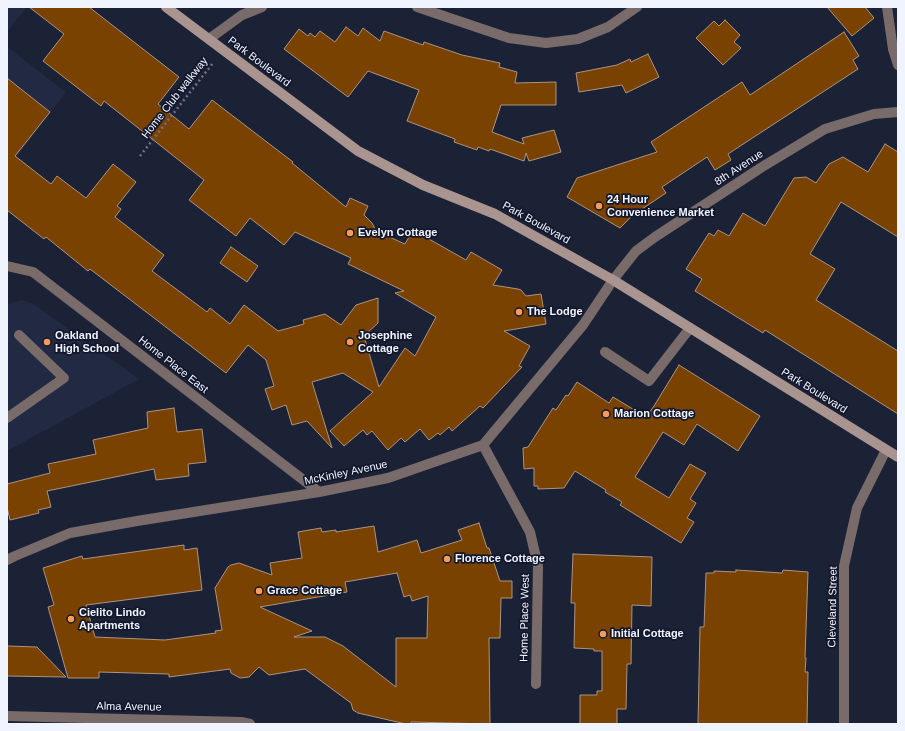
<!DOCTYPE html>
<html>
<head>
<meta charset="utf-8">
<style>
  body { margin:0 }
  #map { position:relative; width:905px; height:731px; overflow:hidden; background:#1c2236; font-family:Helvetica,sans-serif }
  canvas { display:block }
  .frame { position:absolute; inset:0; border:8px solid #f0f4ff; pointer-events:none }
</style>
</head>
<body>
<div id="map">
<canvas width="905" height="731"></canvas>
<div class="frame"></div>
</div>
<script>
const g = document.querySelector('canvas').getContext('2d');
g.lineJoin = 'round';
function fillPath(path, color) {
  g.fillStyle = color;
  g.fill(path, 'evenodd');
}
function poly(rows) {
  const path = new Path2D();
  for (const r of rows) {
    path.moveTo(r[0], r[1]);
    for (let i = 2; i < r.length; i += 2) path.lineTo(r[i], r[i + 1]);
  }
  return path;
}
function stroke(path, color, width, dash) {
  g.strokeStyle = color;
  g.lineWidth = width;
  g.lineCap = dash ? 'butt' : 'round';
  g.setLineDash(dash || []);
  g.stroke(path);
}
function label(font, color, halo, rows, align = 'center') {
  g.font = font + ' Helvetica,sans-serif';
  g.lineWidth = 3.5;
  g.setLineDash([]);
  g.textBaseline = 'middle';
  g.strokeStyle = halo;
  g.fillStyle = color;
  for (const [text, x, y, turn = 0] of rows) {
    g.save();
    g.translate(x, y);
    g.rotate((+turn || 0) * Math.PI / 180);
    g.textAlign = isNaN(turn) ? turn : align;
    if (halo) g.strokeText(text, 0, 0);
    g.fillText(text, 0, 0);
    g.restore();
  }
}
const built = poly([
  [7,7,27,7,7,32],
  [7,47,66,92,7,170],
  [21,300,32,303,139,379,7,451,7,305]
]);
const building = poly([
  [29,7,89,7,179,77,158,104,189,129,212,100,293,162,292,163,346,207,350,198,368,206,364,215,372,223,376,231,405,244,413,230,466,260,471,252,502,270,493,285,518,289,521,290,526,296,541,294,546,324,504,331,530,346,519,366,522,367,483,408,480,406,452,431,449,427,440,435,438,433,429,440,420,429,405,442,401,438,388,450,372,431,367,435,363,430,344,446,330,431,373,392,343,373,312,382,332,448,307,421,292,425,286,405,272,410,265,389,274,386,266,360,248,345,226,373,90,269,88,271,46,237,44,239,7,210,7,78,50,112,15,156,51,184,57,176,86,198,113,164,136,182,117,206,121,209,115,217,164,255,152,271,207,312,210,308,230,324,244,305,278,331,304,324,303,320,325,314,341,325,356,305,378,298,378,323,364,336,379,387,405,348,415,356,436,317,395,293,404,291,348,264,351,258,295,232,284,245,250,218,236,236,189,200,204,180,104,101,101,106,43,61,64,34,29,7],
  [827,7,865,7,874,18,852,36,827,7],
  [725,20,740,35,734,42,741,48,723,65,696,38,714,21,719,26,725,20],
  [346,27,358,36,363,28,380,41,384,31,423,45,424,42,462,55,500,63,499,67,517,72,515,83,556,82,556,105,501,105,492,132,524,144,522,138,554,130,561,152,529,161,526,153,524,161,490,149,489,151,478,147,477,150,454,142,455,139,407,121,419,90,368,71,348,97,284,49,299,29,308,36,310,33,315,37,320,31,335,42,346,27],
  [844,32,859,56,853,60,858,69,728,154,731,160,715,170,707,157,662,187,666,193,633,215,620,228,567,197,577,178,657,152,651,142,742,82,750,95,844,32],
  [648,54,659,77,626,93,622,85,579,92,576,73,617,65,630,59,631,62,648,54],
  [885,144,898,152,898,237,841,202,810,254,835,269,816,300,898,351,898,414,765,330,763,333,695,291,702,279,686,269,709,233,714,236,718,230,729,236,743,213,765,226,794,178,806,177,816,183,829,164,843,157,868,172,885,144],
  [231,247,258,266,247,282,220,263,231,247],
  [679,365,760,416,738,451,697,424,684,445,663,432,635,477,669,498,690,464,706,473,690,499,696,503,687,518,694,522,681,543,620,505,622,502,605,492,606,490,575,471,564,488,538,489,538,486,534,486,534,468,524,469,523,448,528,447,553,408,556,410,566,395,568,396,577,382,609,403,613,397,646,417,654,406,679,365],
  [174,408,177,432,202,429,206,462,188,464,189,476,156,480,154,469,47,491,51,507,38,510,39,513,10,520,7,507,7,484,50,473,48,464,96,454,93,440,148,428,147,412,174,408],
  [479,523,487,548,489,548,500,581,512,581,512,598,501,598,500,638,489,638,490,724,411,722,412,724,406,724,358,713,353,710,351,703,305,669,269,675,259,667,249,677,240,678,231,673,230,669,169,677,169,674,99,672,99,678,68,678,48,607,54,605,43,568,82,556,83,559,184,545,184,550,197,548,202,590,86,605,95,637,165,640,216,633,215,631,222,630,215,588,228,567,231,565,239,563,272,575,270,563,302,558,298,532,321,528,322,532,336,530,336,532,374,526,378,552,417,540,421,553,462,540,458,530,479,523],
  [397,573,404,597,410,595,412,601,428,596,427,638,396,638,396,687,343,646,325,637,294,637,312,631,260,607,347,592,345,582,397,573],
  [573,554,652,557,651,606,632,605,631,664,627,664,626,709,617,709,617,724,580,724,580,695,597,695,597,691,602,691,602,651,594,651,594,649,574,648,575,603,571,603,573,554],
  [736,570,782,573,783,570,808,572,805,658,806,658,805,672,808,672,807,724,698,724,700,627,704,627,706,573,714,573,714,571,736,572,736,570],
  [7,646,37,647,66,677,7,676,7,646]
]);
const path = poly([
  [140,156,213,63]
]);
const lane = poly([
  [605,352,649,381,690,328],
  [7,418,64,378,19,335]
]);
const street = poly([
  [417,7,509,38,546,43,578,39,608,27,637,7],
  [887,7,893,49,898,65],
  [209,39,242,15,262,7],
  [7,266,33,272,319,492],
  [483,445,530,532,538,566,536,684],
  [7,560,15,556,70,533,137,521,319,492,388,478,483,445,583,325,613,280,636,251,655,237,762,167,825,129,874,114,898,112],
  [7,716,241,722,250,724],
  [844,724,844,566,857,508,886,450]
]);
const secondary = poly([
  [166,7,358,151,423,185,495,214,613,280,898,457]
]);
const markers = [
  [599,206,4,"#fe9b59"],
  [350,233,4,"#fe9b59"],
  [519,312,4,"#fe9b59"],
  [47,342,4,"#fe9b59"],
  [350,342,4,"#fe9b59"],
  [606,414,4,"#fe9b59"],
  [447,559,4,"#fe9b59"],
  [259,591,4,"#fe9b59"],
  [71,619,4,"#fe9b59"],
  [603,634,4,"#fe9b59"]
];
const streetNames = [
  ["Park Boulevard",259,62,37],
  ["Home Club walkway",175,98,-52],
  ["8th Avenue",739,168,-33],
  ["Park Boulevard",536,223,29],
  ["Home Place East",173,365,38],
  ["Park Boulevard",814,391,32],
  ["McKinley Avenue",346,473,-12],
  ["Cleveland Street",833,607,-89],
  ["Home Place West",525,618,-89],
  ["Alma Avenue",129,707,1]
];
const poiNames = [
  ["24 Hour",607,200],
  ["Convenience Market",607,213],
  ["Evelyn Cottage",358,233],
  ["The Lodge",527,312],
  ["Oakland",55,336],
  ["High School",55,349],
  ["Josephine",358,336],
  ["Cottage",358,349],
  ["Marion Cottage",614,414],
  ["Florence Cottage",455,559],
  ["Grace Cottage",267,591],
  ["Cielito Lindo",79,613],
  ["Apartments",79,626],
  ["Initial Cottage",611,634]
];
fillPath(built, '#212943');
fillPath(building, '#7a4200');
stroke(building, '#ac9481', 1);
stroke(path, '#6e7384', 2.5, [2, 3]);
stroke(lane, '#796b69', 10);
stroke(street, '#796b69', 10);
stroke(secondary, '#aa9490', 10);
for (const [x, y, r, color] of markers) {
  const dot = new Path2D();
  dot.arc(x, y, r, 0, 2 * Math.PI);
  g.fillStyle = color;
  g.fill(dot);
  stroke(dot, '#13182c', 1.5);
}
label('11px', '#f0f4ff', '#13182c', streetNames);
label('bold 11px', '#f0f4ff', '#13182c', poiNames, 'left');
</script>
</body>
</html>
